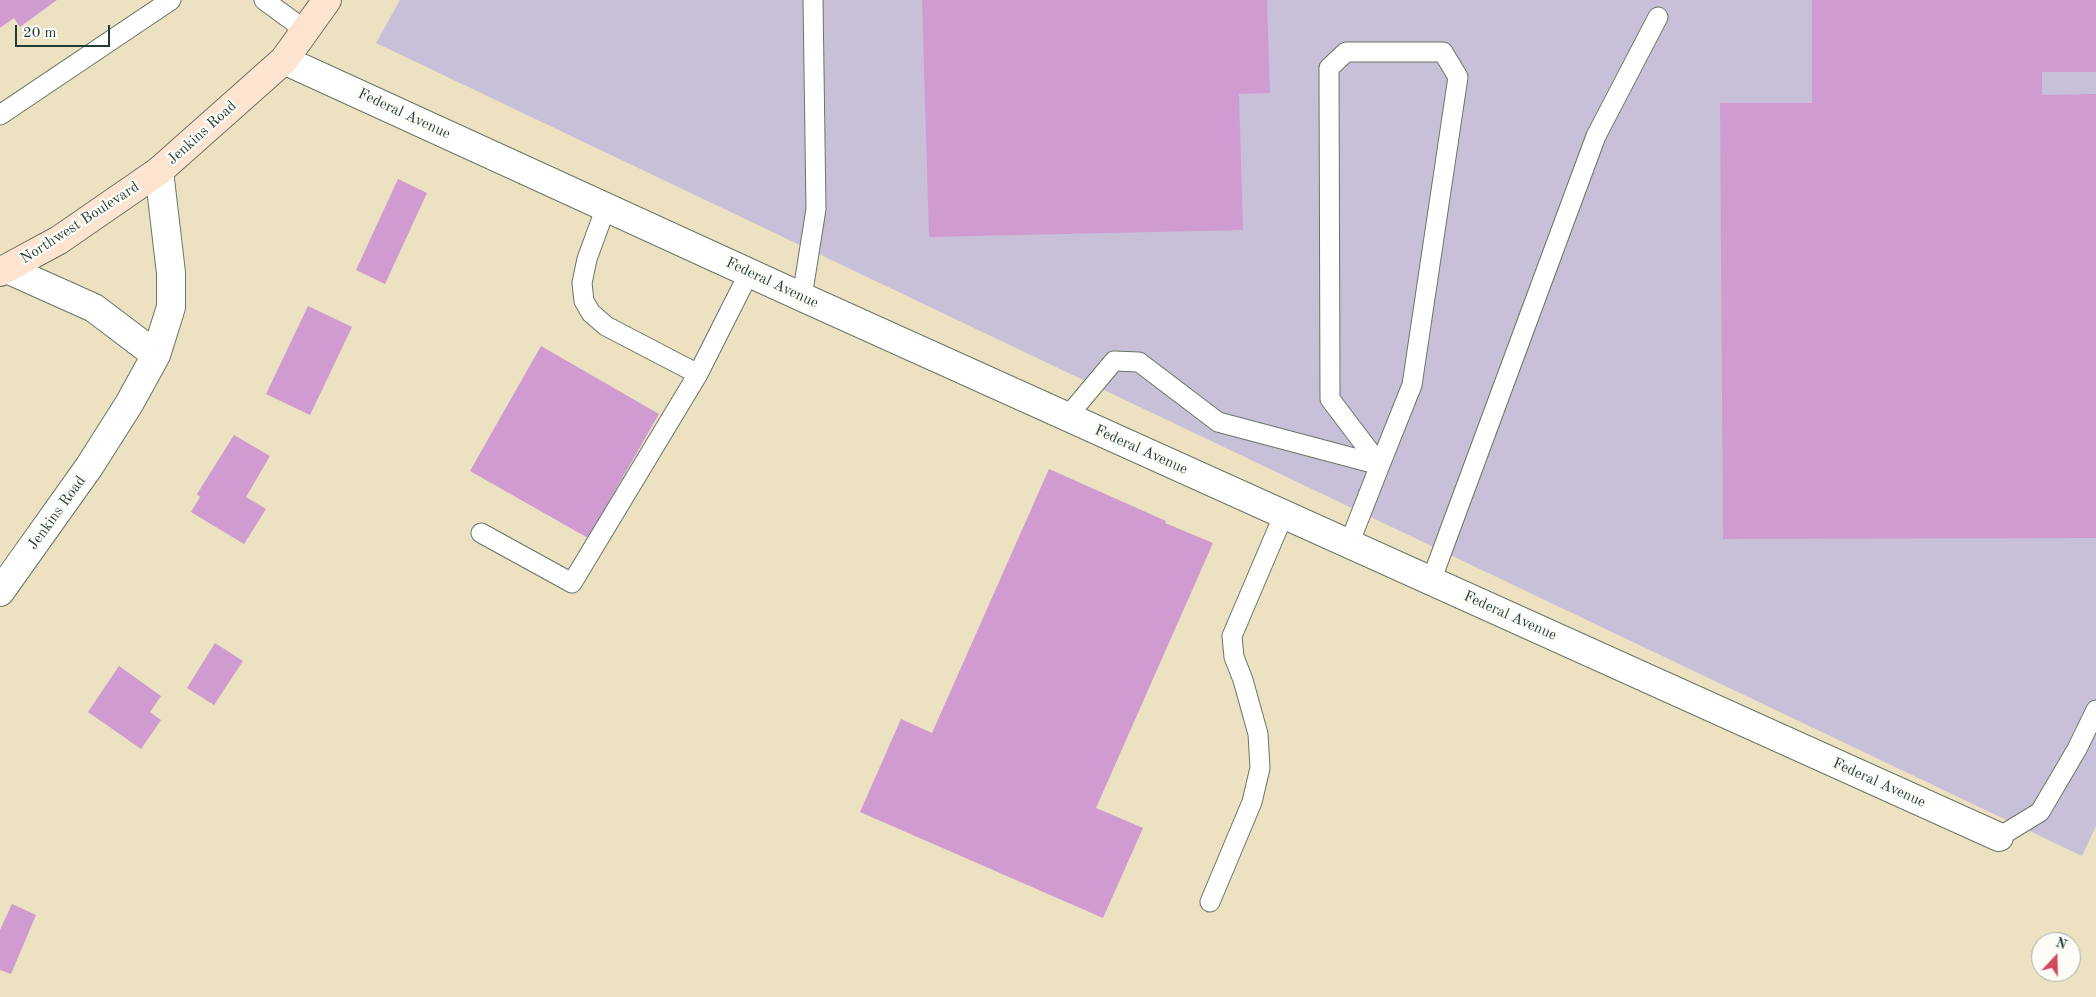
<!DOCTYPE html>
<html>
<head>
<meta charset="utf-8">
<style>
  body { margin:0 }
  #map { position:relative; width:2096px; height:997px; overflow:hidden; background:#ece1c1; font-family:"Old Standard TT",serif }
  canvas { display:block }
  .north { position:absolute; left:2031px; top:932px; width:50px; height:50px; box-sizing:border-box; background:#fdfcf7; border:1px solid #a4b0a9; border-radius:50%; rotate:21deg; font-size:14px; font-weight:700; line-height:20px; text-align:center; color:#1f3d34 }
  .north::after { content:''; display:block; margin:auto; width:18px; height:22px; background:#d1495b; clip-path:polygon(50% 0,100% 100%,50% 72%,0 100%) }
  .scale { position:absolute; left:15px; top:25px; width:95px; height:22px; box-sizing:border-box; border:2px solid #1f3d34; border-top:0; padding-left:6px; font-size:15px; line-height:18px; white-space:nowrap; color:#1f3d34; -webkit-text-stroke:4px #fdfcf7; paint-order:stroke }
</style>
</head>
<body>
<div id="map">
<canvas width="2096" height="997"></canvas>
<div class="north">N</div>
<div class="scale">20 m</div>
</div>
<script>
const g = document.querySelector('canvas').getContext('2d');
g.lineJoin = 'round';
function fillPath(path, color) {
  g.fillStyle = color;
  g.fill(path, 'evenodd');
}
function poly(rows) {
  const path = new Path2D();
  for (const r of rows) {
    path.moveTo(r[0], r[1]);
    for (let i = 2; i < r.length; i += 2) path.lineTo(r[i], r[i + 1]);
  }
  return path;
}
function stroke(path, color, width, dash) {
  g.strokeStyle = color;
  g.lineWidth = width;
  g.lineCap = dash ? 'butt' : 'round';
  g.setLineDash(dash || []);
  g.stroke(path);
}
function label(font, color, halo, rows, align = 'center') {
  g.font = font + ' "Old Standard TT",serif';
  g.lineWidth = 4.5;
  g.setLineDash([]);
  g.textBaseline = 'middle';
  g.strokeStyle = halo;
  g.fillStyle = color;
  for (const [text, x, y, turn = 0] of rows) {
    g.save();
    g.translate(x, y);
    g.rotate((+turn || 0) * Math.PI / 180);
    g.textAlign = isNaN(turn) ? turn : align;
    if (halo) g.strokeText(text, 0, 0);
    g.fillText(text, 0, 0);
    g.restore();
  }
}
const industrial = poly([
  [400,0,2096,0,2096,826,2082,856,376,43]
]);
const building = poly([
  [0,0,57,0,20,27,14,18,0,28],
  [922,0,1267,0,1270,93,1239,94,1243,230,929,237],
  [1812,0,2096,0,2096,72,2042,72,2042,95,2096,94,2096,538,1723,539,1720,103,1812,103],
  [398,179,427,193,385,284,356,270],
  [308,306,352,327,310,415,266,394],
  [541,346,659,414,588,538,470,471],
  [234,435,270,456,246,497,266,509,244,544,191,512,200,497,197,494],
  [1049,469,1166,521,1165,523,1213,543,1096,808,1143,828,1103,918,860,812,901,719,932,733],
  [215,643,243,661,214,705,187,688],
  [119,666,161,696,150,712,161,720,141,749,88,712],
  [12,904,36,915,11,974,0,970,0,930]
]);
const lane = poly([
  [264,0,305,30],
  [0,115,171,0],
  [606,207,587,259,582,283,584,301,591,313,606,326,698,374,749,273],
  [802,297,816,209,813,0],
  [1067,417,1114,361,1139,362,1218,422,1380,465],
  [481,533,572,583,698,374],
  [1349,544,1380,465,1412,385,1458,77,1443,52,1346,52,1329,68,1330,399,1380,465],
  [1431,581,1596,136,1658,17],
  [1999,837,2040,812,2077,749,2096,710],
  [1210,902,1252,802,1260,768,1258,734,1243,680,1234,657,1232,636,1284,514]
]);
const street = poly([
  [284,60,802,297,1999,837],
  [7,269,94,308,156,355],
  [0,592,89,467,129,404,156,355,171,307,171,273,159,171]
]);
const secondary = poly([
  [0,272,59,240,159,171,284,60,327,0]
]);
const streetNames = [
  ["Federal Avenue",404,114,25],
  ["Jenkins Road",202,133,-42],
  ["Northwest Boulevard",80,223,-33],
  ["Federal Avenue",772,283,25],
  ["Federal Avenue",1141,450,24],
  ["Jenkins Road",57,513,-54],
  ["Federal Avenue",1510,616,24],
  ["Federal Avenue",1879,783,24]
];
fillPath(industrial, '#c8c0d8');
fillPath(building, '#cf9bd1');
stroke(lane, '#677665', 21);
stroke(street, '#677665', 30);
stroke(secondary, '#677665', 30);
stroke(lane, '#fff', 19);
stroke(street, '#fff', 28);
stroke(secondary, '#fde4d0', 28);
label('15px', '#1f3d34', '#fdfcf7', streetNames);
</script>
</body>
</html>
